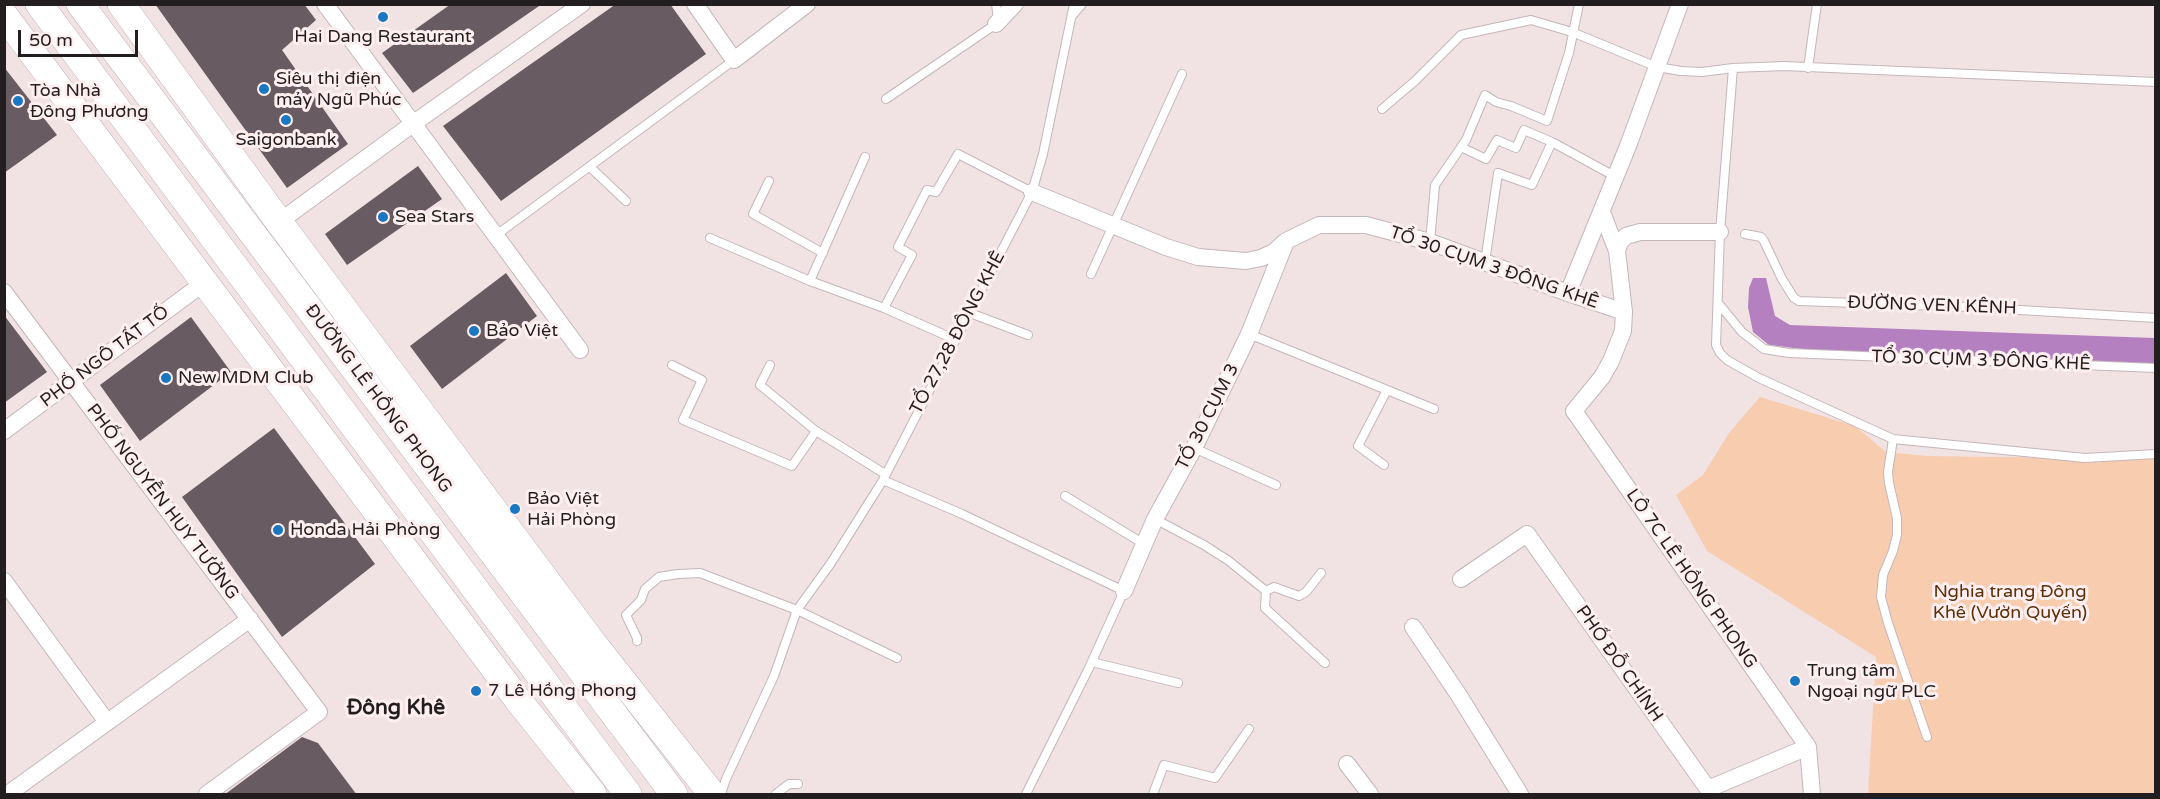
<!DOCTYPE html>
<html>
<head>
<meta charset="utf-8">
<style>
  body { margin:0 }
  #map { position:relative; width:2160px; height:799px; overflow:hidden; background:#f1e2e4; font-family:"Varela Round",sans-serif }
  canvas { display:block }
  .frame { position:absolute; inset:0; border:6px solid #221d1e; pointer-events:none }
  .scale { position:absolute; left:18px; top:30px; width:120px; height:27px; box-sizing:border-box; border:3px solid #221d1e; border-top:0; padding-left:8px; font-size:18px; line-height:21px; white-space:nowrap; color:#221d1e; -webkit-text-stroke:4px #ffeff1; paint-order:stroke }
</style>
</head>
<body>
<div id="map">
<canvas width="2160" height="799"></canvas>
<div class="frame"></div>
<div class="scale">50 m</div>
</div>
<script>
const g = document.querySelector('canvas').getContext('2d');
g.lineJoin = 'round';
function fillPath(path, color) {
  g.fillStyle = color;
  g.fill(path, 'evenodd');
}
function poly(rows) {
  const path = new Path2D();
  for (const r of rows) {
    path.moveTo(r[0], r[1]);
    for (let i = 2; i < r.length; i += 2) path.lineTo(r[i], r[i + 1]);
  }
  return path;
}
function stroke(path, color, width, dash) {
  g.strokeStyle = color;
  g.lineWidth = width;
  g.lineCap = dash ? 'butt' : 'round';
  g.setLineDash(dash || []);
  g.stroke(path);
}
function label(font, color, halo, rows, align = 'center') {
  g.font = font + ' "Varela Round",sans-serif';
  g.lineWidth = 6;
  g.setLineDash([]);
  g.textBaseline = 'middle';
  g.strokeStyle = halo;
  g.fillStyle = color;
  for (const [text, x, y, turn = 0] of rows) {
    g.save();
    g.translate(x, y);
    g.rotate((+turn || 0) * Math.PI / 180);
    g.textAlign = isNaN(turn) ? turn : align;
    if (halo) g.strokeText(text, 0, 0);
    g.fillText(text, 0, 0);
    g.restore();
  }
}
const green = poly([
  [1760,397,1855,426,1886,452,1927,456,2155,459,2155,794,1868,794,1876,657,1707,551,1676,495,1703,475,1729,433]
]);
const water = poly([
  [1753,278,1766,278,1775,316,1790,325,2155,338,2155,364,1811,350,1769,345,1753,332,1748,307,1749,288]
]);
const building = poly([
  [155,4,304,4,316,20,282,50,348,144,287,188],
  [451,4,542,4,413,93,382,53],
  [616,4,670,4,706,54,501,201,443,126],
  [4,67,57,135,4,173],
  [418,166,442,199,347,265,325,234],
  [506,273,537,316,442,389,410,346],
  [4,315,47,372,4,403],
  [191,317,231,372,140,441,100,385],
  [274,428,375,564,282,637,182,497],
  [302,737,318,743,357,795,224,795]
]);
const lane = poly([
  [1072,16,1082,4],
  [1733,68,1720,232,1716,345,1720,353,1727,360,1759,378,1893,439,2085,458,2156,454],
  [1808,68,1817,4],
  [886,99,996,24,998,19,996,4],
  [1382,109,1415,81,1461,35,1531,20,1572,32,1657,67,1681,71,1702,72,1733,68,1784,66,2156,82],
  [1461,147,1486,159,1497,140,1516,148,1524,130,1552,142],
  [590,167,626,201],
  [769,181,753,214,823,253],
  [1745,234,1761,237,1764,241,1782,279,1794,298,1799,301,1969,307,2156,318],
  [495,236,734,60],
  [710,238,810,281,884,308,954,339],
  [1430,242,1435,185,1466,140,1485,95,1496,102,1511,106,1547,121,1569,53,1579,4],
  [1485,262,1498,173,1532,185,1552,142,1616,177],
  [1091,274,1182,74],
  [810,281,865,157],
  [1718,303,1742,332,1764,349,1789,353,2156,368],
  [884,308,912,255,898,247,927,190,936,192,958,154,1032,192],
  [970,313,1028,335],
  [1249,334,1434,409],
  [672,365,702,380,683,420,792,466,816,431],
  [770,365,760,385,816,431,885,474],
  [1893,439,1888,472,1889,483,1897,518,1897,535,1893,551,1883,575,1881,597,1888,623,1927,737],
  [1194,448,1276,485],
  [1384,465,1358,446,1387,390],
  [883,480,962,514,1124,591,1088,670,1026,794],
  [1065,496,1144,544],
  [1155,519,1204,545,1229,561,1266,591,1265,608,1325,663],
  [1266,591,1274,587,1299,596,1306,592,1321,573],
  [637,641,637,638,626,615,641,600,645,589,659,577,678,574,700,573,797,610,897,658],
  [1092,662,1178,683],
  [721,794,726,779,774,676,797,610,831,563,883,480,1032,192,1043,154,1074,4],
  [776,794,789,784,798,784],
  [1153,794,1164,765,1215,778,1249,729]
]);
const street = poly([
  [325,4,580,350],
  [695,4,734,60,807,4],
  [996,24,1015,4],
  [1032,192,1166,247,1198,257,1246,261,1261,258,1274,252,1286,241,1319,225,1366,225,1430,242,1568,293,1624,312,1623,331,1611,361,1602,377,1574,411,1808,747,1812,794],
  [1602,212,1617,251],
  [279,222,414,123,582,4],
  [4,292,319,712,207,794],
  [1568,293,1628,146,1680,4],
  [1624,312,1617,251,1620,242,1626,236,1640,232,1720,232],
  [4,431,205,282],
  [1461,579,1527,534,1708,789,1709,794],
  [4,581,107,722],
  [1124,591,1155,519,1194,448,1249,334,1285,244],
  [1413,627,1458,694,1520,794],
  [1347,764,1370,794],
  [1708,789,1808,747],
  [8,794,250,619]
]);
const primary = poly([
  [39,4,628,794],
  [80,4,674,794],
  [121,4,279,222,593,643,712,794],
  [4,15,518,700,593,794]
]);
const markers = [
  [383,17,6,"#1977c4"],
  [264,89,6,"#1977c4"],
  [18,101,6,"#1977c4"],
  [286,120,6,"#1977c4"],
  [383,217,6,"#1977c4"],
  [474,331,6,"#1977c4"],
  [166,378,6,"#1977c4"],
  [515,509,6,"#1977c4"],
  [278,530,6,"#1977c4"],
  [1795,681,6,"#1977c4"],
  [476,691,6,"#1977c4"]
];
const poiNames = [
  ["Hai Dang Restaurant",383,37,"center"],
  ["Siêu thị điện",276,79],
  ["máy Ngũ Phúc",276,100],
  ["Tòa Nhà",30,91],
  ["Đông Phương",30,112],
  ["Saigonbank",286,140,"center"],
  ["Sea Stars",395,217],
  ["Bảo Việt",486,331],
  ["New MDM Club",178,378],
  ["Bảo Việt",527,499],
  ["Hải Phòng",527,520],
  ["Honda Hải Phòng",290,530],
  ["Trung tâm",1807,671],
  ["Ngoại ngữ PLC",1807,692],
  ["7 Lê Hồng Phong",488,691]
];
const streetNames = [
  ["TỔ 30 CỤM 3 ĐÔNG KHÊ",1494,268,19],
  ["ĐƯỜNG VEN KÊNH",1932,306,2],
  ["TỔ 27,28 ĐÔNG KHÊ",958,333,-62],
  ["PHỐ NGÔ TẤT TỐ",105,357,-37],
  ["TỔ 30 CỤM 3 ĐÔNG KHÊ",1981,361,2],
  ["ĐƯỜNG LÊ HỒNG PHONG",378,399,53],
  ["TỔ 30 CỤM 3",1208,417,-63],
  ["PHỐ NGUYỄN HUY TƯỞNG",162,502,53],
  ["LÔ 7C LÊ HỒNG PHONG",1691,579,55],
  ["PHỐ ĐỖ CHÍNH",1619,664,55]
];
const parkNames = [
  ["Nghia trang Đông",2010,592],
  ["Khê (Vườn Quyến)",2010,613]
];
const quarterNames = [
  ["Đông Khê",396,708]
];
fillPath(green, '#f8ccaf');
fillPath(water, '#b480c0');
fillPath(building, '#685c62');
stroke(lane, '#c5b6b8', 10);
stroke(street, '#c5b6b8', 18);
stroke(primary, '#c5b6b8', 28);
stroke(lane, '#fff', 8);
stroke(street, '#fff', 16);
stroke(primary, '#fff', 27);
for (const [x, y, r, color] of markers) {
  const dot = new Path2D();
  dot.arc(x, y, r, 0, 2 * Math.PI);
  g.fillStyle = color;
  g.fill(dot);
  stroke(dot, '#ffeff1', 2);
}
label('18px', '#221d1e', '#ffeff1', poiNames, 'left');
label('18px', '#221d1e', '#ffeff1', streetNames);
label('18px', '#5d2f08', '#ffeff1', parkNames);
label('bold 21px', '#221d1e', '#ffeff1', quarterNames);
</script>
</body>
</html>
